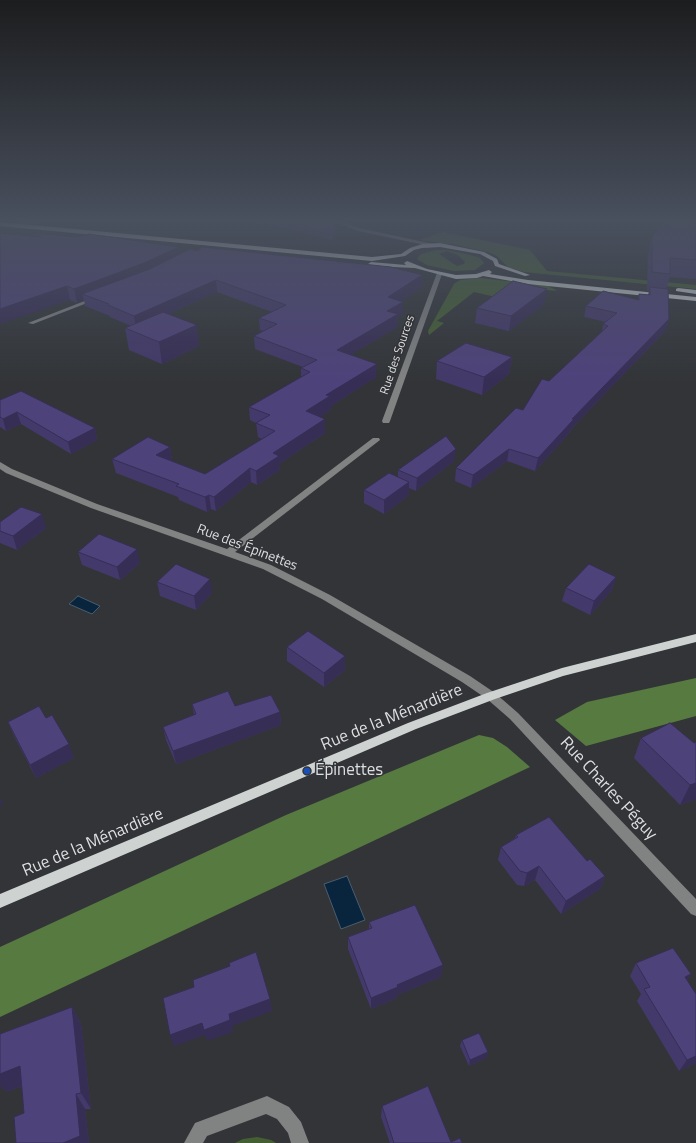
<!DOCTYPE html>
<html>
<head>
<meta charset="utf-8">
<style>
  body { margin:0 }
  canvas { display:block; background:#323437 }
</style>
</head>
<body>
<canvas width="696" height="1143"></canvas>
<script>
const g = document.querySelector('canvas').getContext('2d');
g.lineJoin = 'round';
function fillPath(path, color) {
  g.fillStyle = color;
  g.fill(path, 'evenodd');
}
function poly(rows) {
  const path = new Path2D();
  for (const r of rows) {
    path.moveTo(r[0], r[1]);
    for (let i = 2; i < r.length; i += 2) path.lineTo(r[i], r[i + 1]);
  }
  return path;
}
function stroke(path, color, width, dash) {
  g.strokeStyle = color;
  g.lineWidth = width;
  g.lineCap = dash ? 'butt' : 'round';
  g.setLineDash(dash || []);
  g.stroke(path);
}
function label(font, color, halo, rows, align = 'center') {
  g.font = font + ' "Titillium Web",sans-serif';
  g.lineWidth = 3;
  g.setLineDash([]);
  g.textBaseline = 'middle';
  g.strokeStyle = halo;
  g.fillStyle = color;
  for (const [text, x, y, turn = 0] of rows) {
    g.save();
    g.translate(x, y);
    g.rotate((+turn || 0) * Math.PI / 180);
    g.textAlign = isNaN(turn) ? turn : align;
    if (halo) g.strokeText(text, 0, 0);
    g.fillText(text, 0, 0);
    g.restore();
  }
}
const green = poly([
  [443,232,530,250,547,271,696,285,696,289,524,272,508,267,497,256,488,252,457,245,419,240],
  [436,250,448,250,474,256,480,258,484,263,475,270,454,271,427,265,417,259,421,254],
  [447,251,458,255,465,262,464,264,457,266,439,254],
  [481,278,548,286,558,291,511,287,496,297,474,292,437,321,444,323,429,335,428,331,454,284,460,280],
  [257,1137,271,1140,276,1143,235,1143,243,1139]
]);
const forest = poly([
  [696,678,696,716,586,746,555,720,587,702],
  [479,735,493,738,507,747,530,767,0,1017,0,947,286,815]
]);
const water = poly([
  [78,596,100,606,92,614,69,604,78,596],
  [347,876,365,920,341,929,324,884,347,876]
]);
const minor = poly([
  [29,221,38,221,15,227,12,225,29,221],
  [332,221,339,221,359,228,438,245,435,247,358,231,332,221],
  [437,273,442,274,390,421,389,423,383,423,382,421,437,273],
  [95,297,100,298,33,324,28,323,95,297],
  [373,438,379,438,380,440,235,552,271,565,330,595,470,676,495,693,518,713,696,899,696,916,691,914,510,719,487,699,462,682,322,599,263,569,91,508,6,473,0,469,0,462,12,469,97,504,227,549,373,438],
  [267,1096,289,1107,301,1122,309,1143,291,1143,288,1133,277,1119,266,1114,207,1136,203,1143,184,1143,195,1123,267,1096]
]);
const major = poly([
  [0,222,372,257,401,254,410,248,422,244,440,243,484,252,497,259,499,264,530,275,525,276,495,266,493,261,480,254,440,247,422,248,414,250,405,256,372,261,0,226,0,222],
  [407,261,427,269,456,275,476,274,489,270,492,272,490,274,528,280,696,297,696,301,528,284,483,276,477,278,456,279,415,268,371,266,368,264,371,262,406,265,404,263,407,261],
  [678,288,696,290,696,294,676,291,676,289,678,288],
  [696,634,696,642,563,676,495,699,416,729,0,908,0,894,408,723,487,693,562,668,696,634]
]);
const wall = poly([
  [254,221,325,221,336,226,336,231,333,240],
  [667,221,696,221,696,279,670,277,666,289,669,319,666,330,572,428,571,431,535,471,507,461,471,488,455,481,456,468,523,410,549,381,602,332,603,324,606,322,584,317,586,306,638,299,639,294,648,295,649,291,647,291,648,255,652,237,669,221],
  [33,233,180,254,422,287,400,301,403,302,403,314,398,316,397,327,350,355,376,377,331,406,331,410,319,417,325,419,325,433,279,464,280,470,257,485,251,482,216,511,211,509,207,512,179,500,178,497,116,473,112,459,170,447,172,461,205,474,262,439,258,437,256,423,250,420,249,407,301,377,301,368,303,367,255,349,254,336,264,331,260,330,259,318,272,312,217,292,168,314,199,346,162,364,129,350,125,328,131,326,110,317,110,316,85,306,84,300,77,303,70,300,34,237],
  [544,304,509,331,475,323,477,308],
  [512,357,509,374,482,395,436,379,437,361],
  [0,400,95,428,97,440,71,454,21,424,6,431,0,427],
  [454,461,416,491,409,488,409,495,384,514,364,503,364,490,398,477,398,470],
  [0,522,46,528,17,550,0,543],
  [78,552,140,563,120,580,82,565],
  [616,577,612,590,590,615,562,601,566,588],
  [157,582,212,593,196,610,160,596],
  [287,647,345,670,324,687,287,661],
  [192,704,235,706,280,712,281,725,176,764,166,740,163,727,194,715],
  [46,718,74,758,36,778,14,736,8,722],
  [641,738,694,743,696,742,696,799,680,805,634,758],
  [516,835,587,861,605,876,600,889,561,914,535,880,524,886,517,885,498,860,501,847,515,838],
  [369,922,441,977,397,995,397,998,371,1009,348,949,348,937,369,929],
  [636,963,691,974,687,980,696,1063,679,1071,637,1001,641,994,630,976],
  [72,1007,81,1024,91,1109,85,1109,89,1143,16,1143,24,1113,22,1086,6,1092,0,1085,0,1034],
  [462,1040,488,1052,486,1058,469,1066,460,1046],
  [382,1106,451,1142,462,1143,390,1143,381,1117]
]);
const shadedWall = poly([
  [336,226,336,231,333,240,333,235],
  [179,247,181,259,82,294,84,300,77,303,74,289],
  [422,275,422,287,388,309,388,297],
  [216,280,217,292,136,328,134,316],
  [67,286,70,300,0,324,0,309],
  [547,289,544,304,509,331,511,316],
  [403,302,403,314,398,316,397,327,337,363,337,350,387,311],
  [669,319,666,330,572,428,571,431,535,471,538,458,572,419],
  [197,325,199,346,162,364,159,342],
  [512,357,509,374,482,395,484,377],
  [377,364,376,377,331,406,331,410,306,425,306,411,326,395],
  [17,412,21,424,6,431,3,419],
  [325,419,325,433,279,464,280,470,257,485,256,471,273,453],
  [95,428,97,440,71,454,68,442],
  [170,447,172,461,156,455],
  [456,449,454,461,416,491,417,478],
  [509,449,507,461,471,488,473,475],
  [250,468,251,482,216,511,214,497],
  [409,482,409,495,384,514,384,500],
  [209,495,211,509,207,512,205,497],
  [42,514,46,528,17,550,13,536],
  [137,549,140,563,120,580,117,567],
  [616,577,612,590,590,615,594,601],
  [210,579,212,593,196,610,194,596],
  [345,656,345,670,324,687,324,673],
  [280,712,281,725,176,764,173,751],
  [69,744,74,758,36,778,30,765],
  [696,783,696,799,680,805,690,785],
  [0,798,3,804,0,806],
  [539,866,535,880,524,886,527,873],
  [605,876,600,889,561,914,566,901],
  [443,965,441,977,397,995,397,998,371,1009,371,998,397,985],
  [691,974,683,986,685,977],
  [270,999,272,1011,232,1026,233,1032,207,1041,205,1035,174,1046,170,1035],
  [72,1007,81,1024,91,1109,81,1093],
  [488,1052,486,1058,469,1066,470,1060],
  [696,1056,696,1063,679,1071,687,1060],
  [20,1066,32,1082,6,1092,0,1085,0,1074],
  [76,1094,85,1109,89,1143,63,1143]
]);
const building = poly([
  [274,221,325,221,336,226,333,235,274,221],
  [670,221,696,221,696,260,670,258,670,274,652,272,652,237,658,229,670,221],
  [0,233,41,237,33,233,76,237,89,234,179,247,144,263,74,289,67,286,0,309,0,233],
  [202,247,391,267,422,275,388,297,403,302,387,311,398,314,337,350,377,364,326,395,330,396,306,411,325,419,273,453,279,456,256,471,250,468,214,497,209,495,205,497,176,486,179,484,112,459,148,437,170,447,156,455,205,474,275,431,256,423,270,415,249,407,310,372,301,368,317,360,254,336,277,324,259,318,286,305,216,280,134,316,108,305,109,304,82,294,150,269,190,249,198,251,202,247],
  [513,281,547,289,511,316,477,308,513,281],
  [650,287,668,289,669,319,572,419,574,419,538,458,509,449,473,475,456,468,516,408,523,410,542,379,549,381,608,326,603,324,617,313,586,306,603,291,639,300,639,294,650,295,650,287],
  [163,312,197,325,159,342,125,328,163,312],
  [466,343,512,357,484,377,437,361,466,343],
  [21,391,95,428,68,442,17,412,3,419,0,417,0,400,21,391],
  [446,436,456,449,417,478,398,470,446,436],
  [389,473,409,482,384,500,364,490,389,473],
  [21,507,42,514,13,536,0,531,0,522,21,507],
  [99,534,137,549,117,567,78,552,99,534],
  [176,564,210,579,194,596,157,582,176,564],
  [589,564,616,577,594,601,566,588,589,564],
  [308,631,345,656,324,673,287,647,308,631],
  [228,691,235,706,271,695,280,712,173,751,163,727,196,714,192,704,228,691],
  [39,706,46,718,52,715,69,744,30,765,8,722,39,706],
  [670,723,694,743,696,742,696,783,690,785,641,738,670,723],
  [549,817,587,861,590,859,605,876,566,901,539,866,527,873,520,871,501,847,518,837,516,835,549,817],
  [415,905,443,965,397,985,398,987,371,998,348,937,372,928,369,922,415,905],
  [673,948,691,974,685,977,696,994,696,1056,687,1060,644,989,650,987,636,963,673,948],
  [256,952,270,999,229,1014,230,1020,204,1030,202,1023,170,1035,163,998,194,987,193,980,230,966,229,963,256,952],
  [72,1007,81,1093,76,1094,80,1136,63,1143,16,1143,14,1117,24,1113,20,1066,0,1074,0,1034,72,1007],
  [479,1033,488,1052,470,1060,462,1040,479,1033],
  [428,1086,451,1142,460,1138,462,1143,394,1143,382,1106,428,1086]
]);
const markers = [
  [307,771,4,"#1a4fb4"]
];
const farStreetnames = [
  ["Rue des Sources",398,355,-71]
];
const streetNames = [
  ["Rue des Épinettes",247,548,21]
];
const nearStreetnames = [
  ["Rue de la Ménardière",392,718,-22],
  ["Rue Charles Péguy",608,789,47],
  ["Rue de la Ménardière",93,843,-23]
];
const nearPoinames = [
  ["Épinettes",315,771]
];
fillPath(green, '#446032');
fillPath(forest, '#577a41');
fillPath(water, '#09253d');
stroke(water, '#495d6e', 1);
fillPath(minor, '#818383');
fillPath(major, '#ced3d2');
fillPath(wall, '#43396a');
fillPath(shadedWall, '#372e56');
fillPath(building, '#4e427b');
stroke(building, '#372e56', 1);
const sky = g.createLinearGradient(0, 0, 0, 381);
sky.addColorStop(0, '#1c1d1e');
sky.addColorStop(0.58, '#49505e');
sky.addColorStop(1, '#49505e00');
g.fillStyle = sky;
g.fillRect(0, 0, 696, 381);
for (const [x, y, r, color] of markers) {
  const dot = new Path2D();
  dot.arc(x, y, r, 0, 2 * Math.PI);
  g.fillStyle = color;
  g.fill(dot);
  stroke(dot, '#323437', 1.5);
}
label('12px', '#dddfe1', '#323437', farStreetnames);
label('14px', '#dddfe1', '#323437', streetNames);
label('17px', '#dddfe1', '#323437', nearStreetnames);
label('17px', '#dddfe1', '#323437', nearPoinames, 'left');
</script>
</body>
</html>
